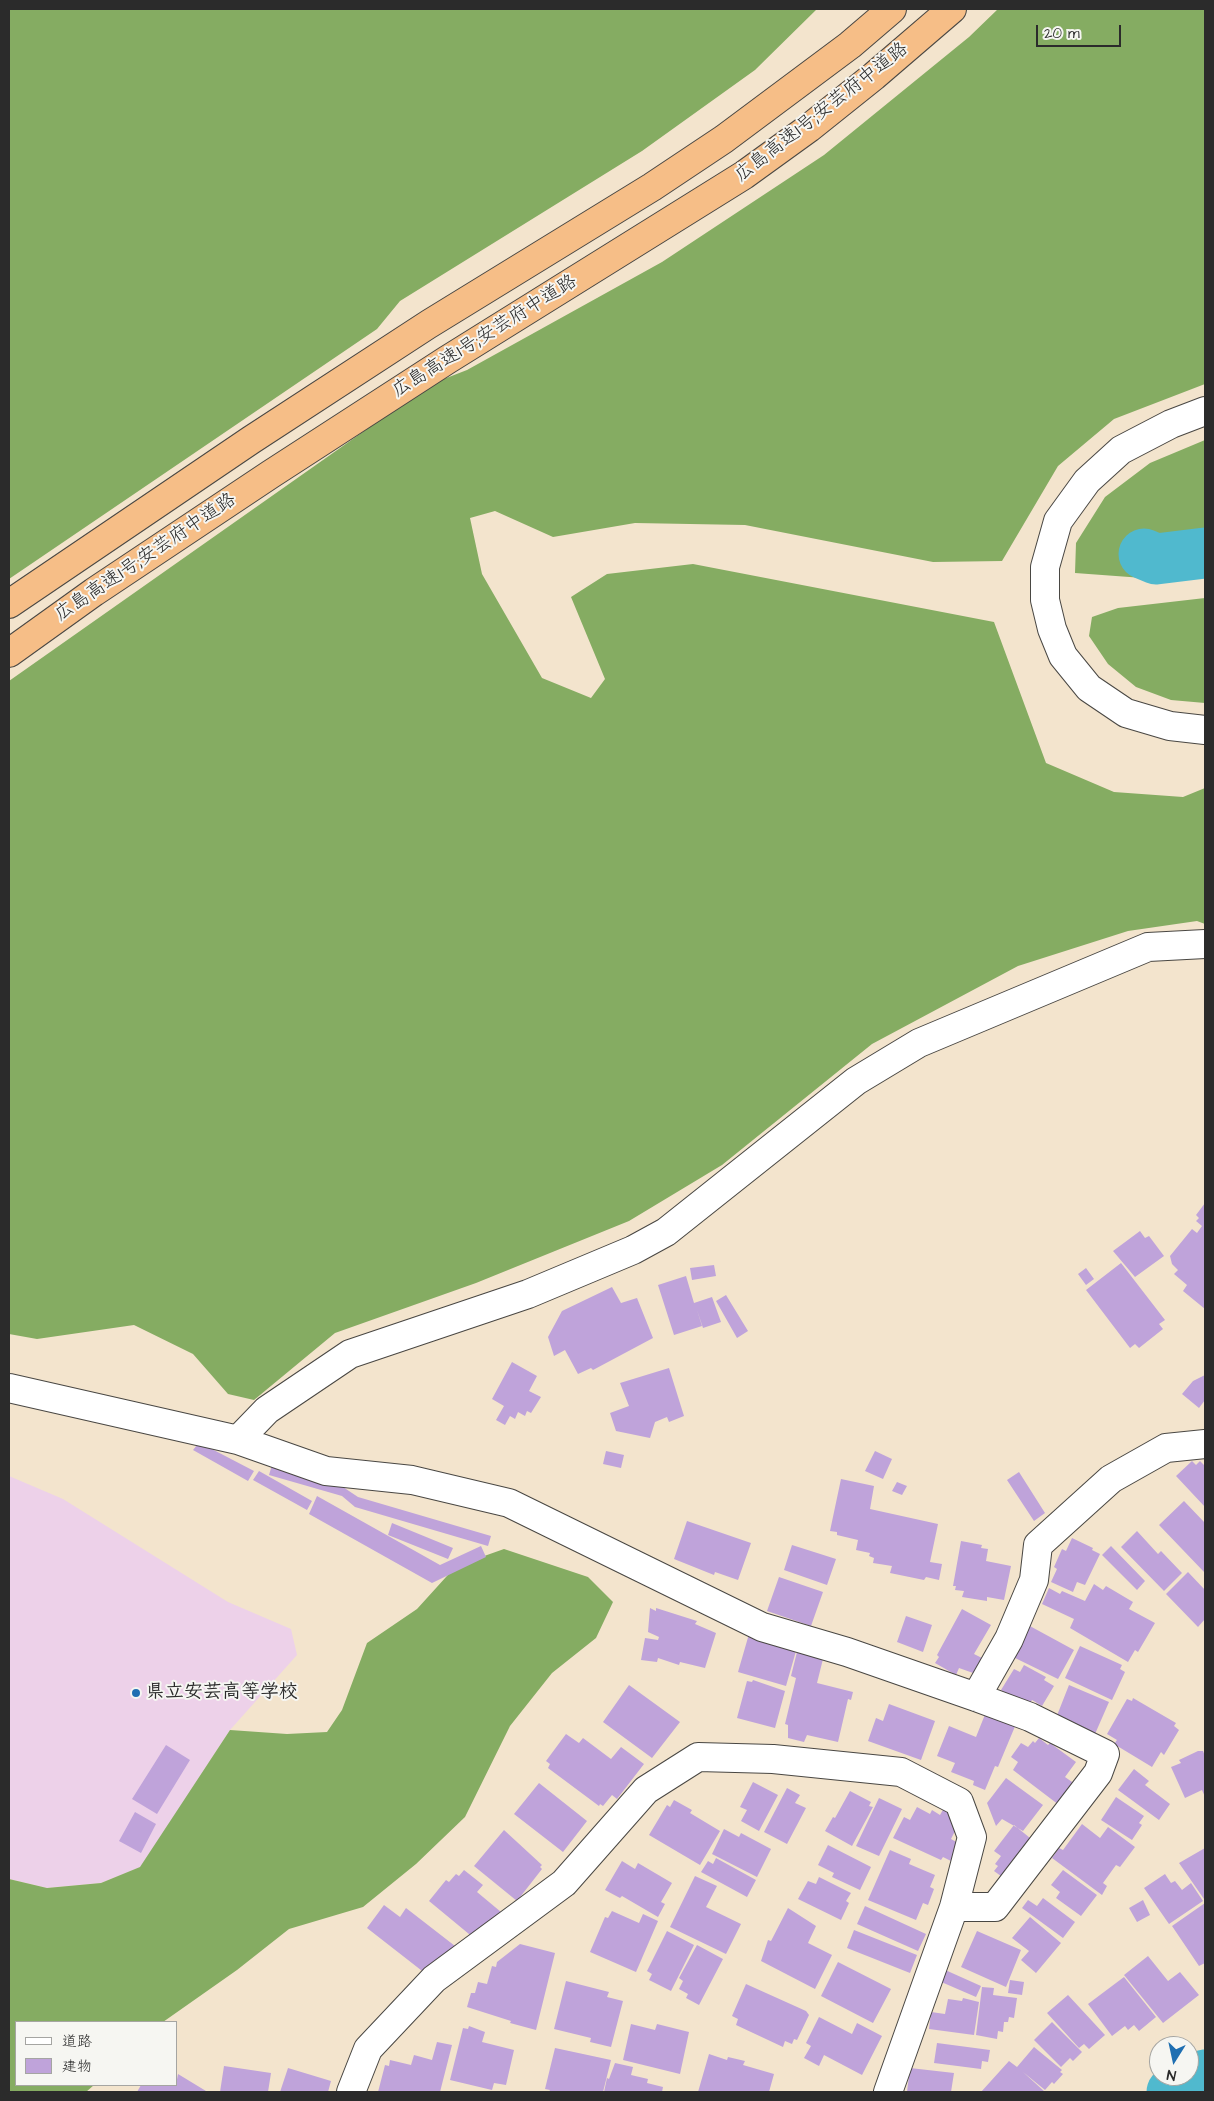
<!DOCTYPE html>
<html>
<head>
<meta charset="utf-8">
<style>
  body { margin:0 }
  #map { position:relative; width:1214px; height:2101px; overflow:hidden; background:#f3e4cd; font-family:"Architects Daughter","Klee One",sans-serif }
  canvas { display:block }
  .frame { position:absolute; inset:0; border:10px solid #2b2b2b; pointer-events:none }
  .legend { position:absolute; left:15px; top:2021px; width:162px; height:65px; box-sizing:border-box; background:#f6f6f2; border:1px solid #a5a5a2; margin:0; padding:6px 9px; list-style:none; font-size:15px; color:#2b2b2b }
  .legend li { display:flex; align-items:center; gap:10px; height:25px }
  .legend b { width:25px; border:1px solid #a5a5a2 }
  .north { position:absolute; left:1149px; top:2036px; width:50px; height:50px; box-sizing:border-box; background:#f6f6f2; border:1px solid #a5a5a2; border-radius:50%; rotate:190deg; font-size:14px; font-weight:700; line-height:20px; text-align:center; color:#2b2b2b }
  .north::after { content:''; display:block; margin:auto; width:18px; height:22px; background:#1f6fb2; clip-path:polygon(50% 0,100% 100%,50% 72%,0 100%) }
  .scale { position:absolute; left:1036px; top:25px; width:85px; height:22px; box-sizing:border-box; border:2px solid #2b2b2b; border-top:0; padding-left:6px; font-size:15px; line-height:18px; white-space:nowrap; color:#2b2b2b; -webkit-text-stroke:4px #f6f6f2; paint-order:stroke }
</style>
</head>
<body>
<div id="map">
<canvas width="1214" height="2101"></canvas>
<div class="frame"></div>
<ul class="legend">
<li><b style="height:6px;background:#fff"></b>道路</li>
<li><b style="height:14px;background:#bfa3da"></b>建物</li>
</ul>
<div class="north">N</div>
<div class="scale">20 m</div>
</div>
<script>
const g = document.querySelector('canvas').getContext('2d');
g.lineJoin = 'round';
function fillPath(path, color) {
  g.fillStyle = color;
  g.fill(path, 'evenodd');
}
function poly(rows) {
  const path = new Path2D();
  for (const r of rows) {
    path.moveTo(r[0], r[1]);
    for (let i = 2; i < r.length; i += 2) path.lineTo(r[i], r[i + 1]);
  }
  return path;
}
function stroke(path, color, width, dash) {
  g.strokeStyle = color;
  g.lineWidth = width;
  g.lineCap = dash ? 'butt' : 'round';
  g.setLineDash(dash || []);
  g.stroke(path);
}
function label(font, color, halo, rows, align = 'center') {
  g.font = font + ' "Architects Daughter","Klee One",sans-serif';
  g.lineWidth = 4;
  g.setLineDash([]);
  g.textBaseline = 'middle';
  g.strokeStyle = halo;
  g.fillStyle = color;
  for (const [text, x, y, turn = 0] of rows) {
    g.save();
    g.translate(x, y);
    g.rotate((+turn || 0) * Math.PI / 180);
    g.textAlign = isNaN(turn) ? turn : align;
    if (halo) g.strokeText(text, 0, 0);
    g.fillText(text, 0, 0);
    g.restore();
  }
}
const built = poly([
  [9,1476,63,1499,228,1602,291,1629,297,1655,230,1730,141,1867,101,1883,47,1888,9,1879]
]);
const forest = poly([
  [9,9,817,9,755,70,642,151,400,301,377,329,9,579],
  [998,9,1205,9,1205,384,1114,419,1058,466,1002,561,933,562,745,525,635,523,553,537,495,511,470,518,482,574,542,678,591,698,605,679,571,597,607,574,693,564,994,622,1046,763,1114,792,1183,797,1205,788,1205,924,1197,921,1128,931,1018,966,872,1044,722,1165,629,1221,476,1283,335,1333,254,1400,228,1394,193,1354,134,1325,37,1339,9,1334,9,681,431,384,467,370,662,262,824,155,969,37],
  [1205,440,1205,569,1143,578,1075,573,1076,543,1105,497,1150,463],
  [1205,598,1205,703,1171,700,1136,687,1108,664,1089,636,1092,617,1118,608],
  [504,1549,588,1577,613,1602,596,1638,552,1673,510,1726,465,1817,416,1864,363,1907,289,1929,237,1970,163,2022,16,2022,16,2085,94,2085,86,2092,9,2092,9,1879,47,1888,101,1883,140,1867,230,1730,287,1734,327,1732,342,1710,367,1643,417,1609,456,1566]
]);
const river = poly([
  [1144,554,1156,559,1205,553],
  [1172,2092,1205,2075]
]);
const building = poly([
  [1205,1203,1205,1309,1183,1291,1187,1285,1174,1274,1178,1270,1172,1264,1170,1256,1192,1229,1197,1233,1202,1226,1196,1221,1199,1218,1196,1215],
  [1140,1231,1145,1238,1149,1236,1164,1256,1135,1277,1113,1251],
  [1121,1263,1165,1320,1159,1324,1163,1329,1139,1348,1135,1344,1130,1348,1086,1290],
  [714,1265,716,1276,692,1280,690,1268],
  [1086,1268,1094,1279,1086,1285,1078,1274],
  [686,1276,694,1303,712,1297,721,1322,703,1328,697,1310,702,1326,674,1335,658,1285],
  [612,1287,621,1303,637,1298,653,1338,593,1370,591,1368,578,1374,565,1350,554,1356,548,1337,562,1311],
  [726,1295,748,1331,737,1338,716,1301],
  [512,1362,537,1376,529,1391,541,1397,531,1413,527,1411,525,1416,518,1412,515,1419,510,1416,505,1425,496,1420,504,1406,492,1399],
  [669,1368,684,1416,669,1422,667,1417,655,1422,650,1438,616,1431,610,1413,629,1406,620,1383],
  [1205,1375,1205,1400,1199,1408,1182,1394,1193,1381],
  [197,1445,206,1446,254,1471,248,1481,193,1450],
  [606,1451,624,1455,621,1468,603,1464],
  [875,1451,892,1459,883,1479,865,1471],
  [1192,1461,1196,1465,1200,1461,1205,1466,1205,1507,1176,1476],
  [272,1465,343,1487,358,1497,491,1536,488,1546,355,1507,342,1496,269,1475],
  [259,1471,312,1501,307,1510,253,1480],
  [1019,1472,1045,1513,1034,1521,1007,1480],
  [841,1479,874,1486,870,1509,938,1524,930,1562,942,1564,939,1580,926,1577,924,1580,890,1573,892,1566,873,1563,874,1558,869,1556,870,1553,856,1550,858,1540,837,1535,837,1532,830,1531],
  [897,1482,907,1486,902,1495,892,1491],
  [317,1496,440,1565,481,1546,486,1557,432,1583,309,1514],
  [1184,1501,1205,1523,1205,1573,1159,1525],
  [687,1521,751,1543,738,1580,715,1572,714,1575,674,1559],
  [392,1523,453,1548,448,1559,388,1535],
  [1137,1531,1158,1554,1161,1551,1182,1573,1164,1591,1121,1547],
  [1072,1538,1093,1548,1092,1550,1100,1554,1085,1585,1077,1582,1073,1592,1051,1582,1057,1569,1054,1567,1062,1549,1066,1551],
  [961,1541,982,1545,981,1548,988,1549,986,1561,1011,1566,1004,1600,987,1597,987,1601,962,1597,964,1591,955,1590,956,1586,953,1586],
  [792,1545,836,1559,827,1585,784,1570],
  [1111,1546,1145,1581,1137,1590,1102,1555],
  [1188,1572,1205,1590,1205,1619,1198,1627,1166,1594],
  [779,1577,823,1592,811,1626,767,1611],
  [1094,1584,1103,1590,1106,1586,1133,1602,1129,1609,1155,1623,1138,1652,1135,1650,1128,1662,1070,1628,1074,1619,1042,1604,1049,1588,1060,1594,1062,1591,1085,1601],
  [650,1608,656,1611,656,1608,697,1621,695,1624,716,1633,705,1668,680,1662,679,1665,658,1658,657,1662,641,1660,645,1638,658,1640,659,1637,648,1632],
  [962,1609,991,1625,974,1654,984,1659,976,1674,959,1668,956,1675,935,1663,939,1657,937,1655],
  [906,1616,932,1625,923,1652,897,1642],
  [1028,1625,1074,1650,1058,1679,1013,1657],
  [749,1634,798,1644,786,1686,738,1672],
  [1080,1646,1122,1665,1120,1669,1125,1672,1112,1700,1065,1678],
  [798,1648,824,1655,817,1683,853,1692,851,1700,848,1699,838,1742,807,1735,804,1742,788,1738,788,1725,785,1724,796,1678,791,1676],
  [1024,1665,1046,1677,1044,1680,1054,1686,1042,1706,1032,1700,1028,1706,1001,1690,1014,1669,1020,1672],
  [753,1680,785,1691,775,1728,737,1718,747,1681,752,1682],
  [629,1685,680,1722,652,1758,603,1722],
  [1069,1685,1109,1702,1095,1734,1056,1718],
  [1133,1698,1176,1723,1174,1726,1179,1730,1164,1755,1161,1752,1152,1767,1114,1744,1117,1740,1107,1734,1127,1699,1132,1701],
  [889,1704,935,1721,921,1760,868,1741,876,1718,883,1721],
  [986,1712,1016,1724,998,1767,995,1766,985,1790,973,1785,974,1781,951,1772,955,1763,937,1756,949,1726,976,1737],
  [566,1734,579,1743,583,1738,611,1759,621,1747,644,1764,617,1799,612,1795,603,1806,600,1804,599,1806,548,1768,550,1764,546,1761],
  [1039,1738,1048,1745,1050,1743,1076,1762,1065,1777,1075,1784,1059,1805,1013,1770,1018,1762,1011,1757,1021,1743,1028,1747,1033,1741,1035,1743],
  [166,1745,190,1760,157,1814,132,1799],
  [1198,1751,1203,1751,1205,1756,1205,1797,1202,1790,1185,1798,1171,1767,1181,1763,1179,1760],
  [1134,1769,1149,1781,1145,1785,1170,1804,1159,1820,1118,1790],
  [1006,1778,1043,1805,1023,1831,1002,1819,996,1826,987,1803],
  [753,1782,778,1795,759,1831,741,1821,747,1810,740,1807],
  [539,1783,587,1821,563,1852,514,1814],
  [787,1788,800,1795,795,1803,806,1808,787,1844,764,1832],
  [850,1791,871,1802,869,1806,873,1807,852,1846,825,1831,833,1817,835,1818],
  [1116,1797,1144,1816,1139,1823,1142,1825,1132,1840,1101,1820],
  [879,1798,902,1809,879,1856,856,1846],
  [674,1800,692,1810,690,1813,720,1831,700,1865,649,1835,667,1805,670,1807],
  [917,1807,930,1814,932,1810,940,1815,944,1808,960,1821,951,1839,960,1844,951,1861,943,1857,941,1860,893,1838,904,1817,910,1820],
  [135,1812,156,1824,141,1853,119,1841],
  [1082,1824,1100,1838,1108,1827,1135,1847,1120,1867,1116,1865,1103,1883,1107,1886,1102,1895,1052,1858,1059,1848,1063,1850],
  [1014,1825,1035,1842,1005,1879,994,1871,998,1866,995,1864,1001,1856,994,1851],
  [724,1829,739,1837,741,1833,771,1849,757,1877,712,1854],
  [504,1830,542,1865,540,1867,542,1869,517,1901,474,1866],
  [828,1845,871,1867,860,1890,832,1877,834,1873,818,1865],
  [1205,1848,1205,1898,1204,1899,1179,1863],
  [890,1850,911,1859,909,1864,935,1875,930,1887,934,1889,928,1905,923,1903,916,1920,868,1900],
  [716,1858,756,1880,747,1897,701,1872,708,1861,713,1864],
  [622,1861,635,1869,638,1863,672,1883,661,1902,665,1904,658,1917,622,1896,620,1898,605,1890],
  [464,1870,483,1885,477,1892,501,1912,475,1939,429,1901,446,1880,449,1882,456,1874,459,1876],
  [1063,1870,1097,1895,1081,1916,1056,1898,1060,1892,1051,1885],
  [1165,1874,1171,1883,1175,1881,1182,1890,1191,1883,1203,1901,1169,1924,1144,1888],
  [695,1876,717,1886,706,1907,741,1924,726,1954,670,1927],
  [819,1877,851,1893,846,1901,849,1903,841,1920,798,1899,808,1881,816,1884],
  [1043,1898,1075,1922,1063,1938,1022,1908,1028,1900,1037,1906],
  [1143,1900,1150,1915,1137,1922,1129,1908],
  [1205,1903,1205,1963,1199,1966,1172,1926],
  [384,1905,400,1917,406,1908,455,1946,433,1974,426,1974,367,1928],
  [865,1906,926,1934,918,1951,857,1924],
  [788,1908,816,1926,808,1943,832,1955,815,1989,761,1961,768,1940,771,1941],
  [612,1911,639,1923,643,1914,658,1921,636,1972,590,1952,605,1917,608,1918],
  [1030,1917,1061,1943,1036,1973,1021,1960,1029,1951,1012,1938],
  [854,1930,917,1955,910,1973,847,1948],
  [667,1931,694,1945,671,1991,649,1980,652,1974,647,1971],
  [977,1931,1021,1950,1006,1987,961,1967],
  [520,1944,555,1953,536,2030,510,2023,511,2021,467,2007,471,1993,475,1993,478,1982,487,1984,492,1966,496,1967,497,1962],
  [697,1945,723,1959,699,2005,686,1998,688,1994,679,1989,683,1981,679,1978],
  [1148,1956,1168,1981,1180,1972,1199,1995,1163,2023,1124,1975],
  [838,1962,891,1989,873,2023,821,1996],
  [943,1969,981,1986,976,1997,939,1981],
  [1124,1977,1156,2017,1139,2031,1134,2025,1128,2030,1125,2026,1112,2036,1088,2004],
  [1010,1980,1024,1982,1022,1995,1008,1993],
  [566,1981,609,1992,607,1997,623,2001,611,2047,590,2042,591,2038,554,2029],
  [746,1984,806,2011,809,2015,797,2040,794,2039,792,2044,785,2041,783,2047,736,2025,738,2019,732,2016],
  [982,1987,994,1988,993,1995,1017,1998,1014,2018,1009,2017,1008,2022,1004,2022,1003,2032,998,2031,997,2039,976,2035],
  [1068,1995,1105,2035,1089,2049,1084,2044,1079,2048,1047,2013],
  [963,1998,979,2002,974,2035,929,2029,931,2012,945,2014,948,1999,962,2001],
  [819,2017,852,2034,857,2023,882,2036,862,2075,824,2055,819,2066,804,2058,811,2046,806,2043],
  [1052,2022,1082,2052,1073,2061,1070,2058,1061,2067,1034,2040],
  [631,2024,655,2030,657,2024,689,2032,680,2074,623,2060],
  [469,2026,485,2032,482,2042,514,2050,506,2085,494,2083,492,2090,450,2080,463,2028,468,2029],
  [437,2042,452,2045,440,2092,378,2092,385,2065,389,2066,390,2060,411,2065,414,2055,432,2060],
  [937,2043,990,2050,988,2062,982,2061,981,2069,934,2063],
  [1034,2047,1062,2070,1060,2072,1063,2074,1054,2084,1052,2082,1045,2090,1023,2072,1045,2092,981,2092,1009,2061,1017,2067],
  [555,2048,611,2060,603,2092,549,2092,550,2090,545,2089],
  [709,2054,727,2060,728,2057,745,2061,743,2065,774,2074,769,2092,698,2092],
  [615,2063,633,2067,631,2075,648,2079,647,2083,663,2087,662,2092,604,2092,607,2078,609,2079],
  [224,2066,271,2073,268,2092,220,2092],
  [288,2068,331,2081,328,2092,280,2092],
  [910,2068,954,2073,951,2092,907,2092],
  [178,2074,206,2091,205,2092,137,2092,141,2085,176,2085]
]);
const minor = poly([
  [9,1388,238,1440,326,1471,412,1480,509,1503,762,1627,847,1652,976,1697,1030,1717,1105,1754,1098,1773,995,1907,954,1907],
  [238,1440,267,1410,350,1354,528,1294,633,1250,666,1232,856,1081,919,1043,1148,947,1205,944],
  [976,1697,1009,1639,1034,1580,1038,1545,1111,1479,1166,1448,1205,1444],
  [351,2092,368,2049,434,1979,564,1883,646,1790,698,1757,773,1759,901,1772,959,1802,972,1837,954,1907,888,2092]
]);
const tertiary = poly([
  [1205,411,1171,424,1121,450,1087,481,1058,521,1045,567,1045,600,1052,629,1063,656,1089,688,1126,713,1170,726,1205,730]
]);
const motorway = poly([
  [9,604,251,440,429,324,652,187,724,139,850,45,892,9],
  [9,653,94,592,271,474,447,360,744,175,809,128,874,76,952,9]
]);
const markers = [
  [136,1693,5,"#1f6fb2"]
];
const streetNames = [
  ["広島高速1号;安芸府中道路",822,113,-38],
  ["広島高速1号;安芸府中道路",485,337,-32],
  ["広島高速1号;安芸府中道路",146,558,-34]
];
const poiNames = [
  ["県立安芸高等学校",146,1693]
];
fillPath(built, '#edd1e9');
fillPath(forest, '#85ac62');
stroke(river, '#50b9ce', 51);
fillPath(building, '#bfa3da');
stroke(minor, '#494743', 30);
stroke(tertiary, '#494743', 30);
stroke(motorway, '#494743', 30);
stroke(minor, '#fff', 28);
stroke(tertiary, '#fff', 28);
stroke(motorway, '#f6be87', 28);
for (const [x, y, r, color] of markers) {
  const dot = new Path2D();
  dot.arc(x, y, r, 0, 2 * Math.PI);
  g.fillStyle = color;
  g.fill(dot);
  stroke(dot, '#f6f6f2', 2);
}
label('19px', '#2b2b2b', '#f6f6f2', streetNames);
label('bold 19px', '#2b2b2b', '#f6f6f2', poiNames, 'left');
</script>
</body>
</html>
